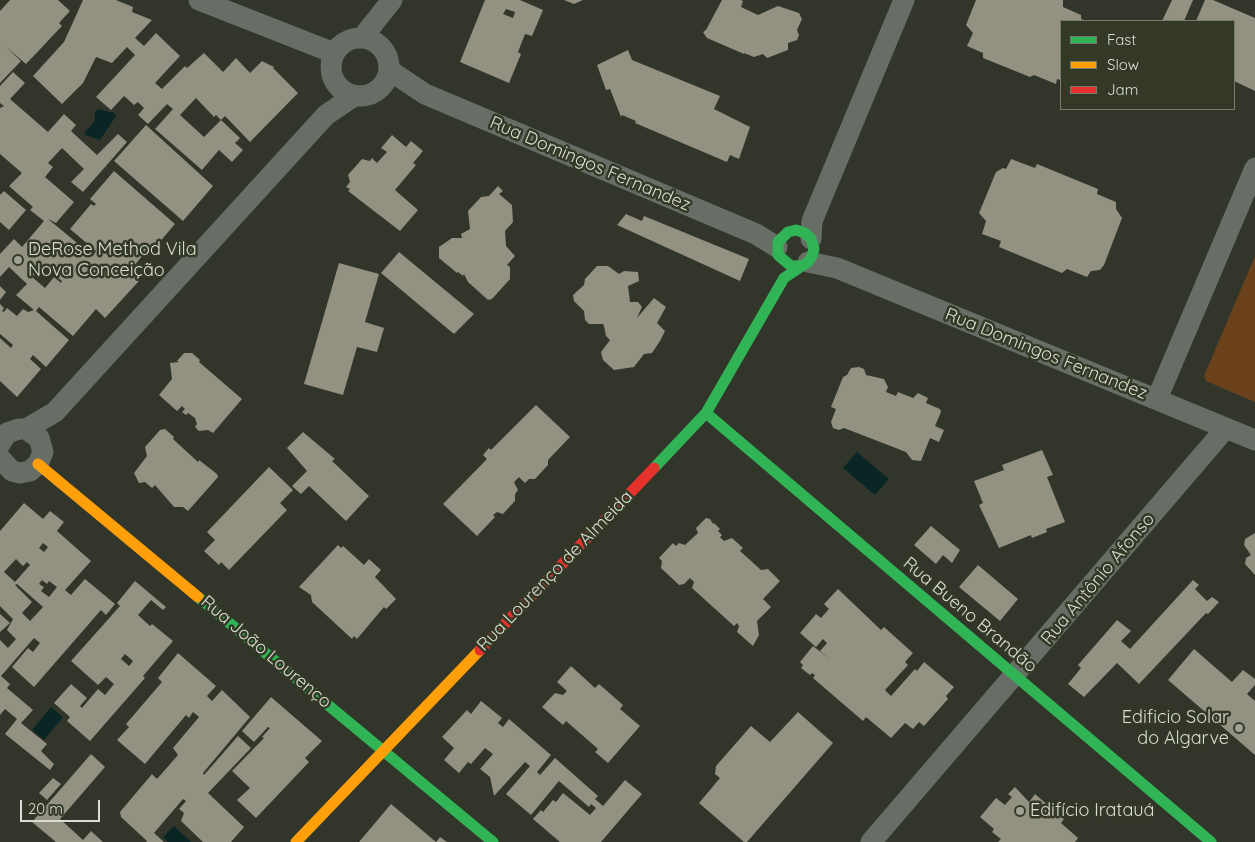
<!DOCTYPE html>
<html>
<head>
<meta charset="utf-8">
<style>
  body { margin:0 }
  #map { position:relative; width:1255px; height:842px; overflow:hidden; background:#32352a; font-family:Quicksand,sans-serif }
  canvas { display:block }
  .legend { position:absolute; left:1060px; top:20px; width:175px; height:90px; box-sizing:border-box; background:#333926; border:1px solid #767b6b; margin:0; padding:6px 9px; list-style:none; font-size:15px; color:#daded2 }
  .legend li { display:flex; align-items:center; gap:10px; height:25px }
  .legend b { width:25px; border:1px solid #767b6b }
  .scale { position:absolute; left:20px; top:800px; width:80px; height:22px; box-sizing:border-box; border:2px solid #daded2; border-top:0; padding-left:6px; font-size:15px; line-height:18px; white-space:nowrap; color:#daded2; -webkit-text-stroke:4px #333926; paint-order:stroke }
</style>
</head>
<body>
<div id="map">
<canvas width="1255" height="842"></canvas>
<ul class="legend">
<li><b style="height:6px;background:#30b455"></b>Fast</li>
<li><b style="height:6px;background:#ff9f0a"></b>Slow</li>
<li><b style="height:6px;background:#e5322d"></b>Jam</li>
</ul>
<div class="scale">20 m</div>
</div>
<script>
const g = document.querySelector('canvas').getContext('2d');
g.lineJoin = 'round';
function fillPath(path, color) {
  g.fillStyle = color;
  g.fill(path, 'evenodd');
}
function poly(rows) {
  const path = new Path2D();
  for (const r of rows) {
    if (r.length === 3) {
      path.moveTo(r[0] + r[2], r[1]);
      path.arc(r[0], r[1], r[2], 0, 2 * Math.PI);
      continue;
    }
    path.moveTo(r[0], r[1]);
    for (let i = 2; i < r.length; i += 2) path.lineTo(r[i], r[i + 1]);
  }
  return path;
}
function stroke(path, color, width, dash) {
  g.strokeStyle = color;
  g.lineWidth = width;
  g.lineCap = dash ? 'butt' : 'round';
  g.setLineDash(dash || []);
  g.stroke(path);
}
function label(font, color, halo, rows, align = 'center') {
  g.font = font + ' Quicksand,sans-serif';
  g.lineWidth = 5;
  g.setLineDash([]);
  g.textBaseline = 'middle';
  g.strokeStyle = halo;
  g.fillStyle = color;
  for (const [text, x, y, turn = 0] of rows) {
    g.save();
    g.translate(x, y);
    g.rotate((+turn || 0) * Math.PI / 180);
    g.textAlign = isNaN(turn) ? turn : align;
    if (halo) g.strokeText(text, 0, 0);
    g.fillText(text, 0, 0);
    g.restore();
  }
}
const green = poly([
  [1255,256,1255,402,1206,381,1204,376]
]);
const water = poly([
  [98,109,115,113,116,116,100,140,85,135,85,132,95,121,95,112],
  [857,452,889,479,875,495,843,468],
  [51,707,63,717,44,740,32,730],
  [174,826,191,842,168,842,163,837]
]);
const building = poly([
  [10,0,58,0,70,11,59,23,62,26,26,64,5,46,21,61,0,83,0,11],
  [83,0,116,0,133,7,132,12,152,20,135,38,144,46,156,33,180,56,155,83,162,89,185,66,187,68,204,53,223,72,236,58,250,73,262,61,274,67,273,68,298,93,250,142,225,116,221,120,216,115,214,117,196,98,180,115,204,137,221,120,240,138,235,143,243,150,232,162,219,150,202,170,155,129,173,109,167,104,148,124,138,115,144,108,138,102,134,105,124,96,111,110,96,97,135,55,127,47,112,63,96,57,83,83,62,104,33,76,64,42],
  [485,0,520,0,543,10,532,36,525,34,518,52,521,54,509,83,460,62],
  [506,9,515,12,513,18,503,14],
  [564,0,583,0,574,4],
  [722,0,741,0,743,1,741,7,758,15,778,6,799,13,802,19,797,30,799,35,797,40,788,43,788,50,767,58,763,54,754,57,744,53,744,54,707,38,703,32,706,30],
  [976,0,1063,0,1063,7,1081,15,1081,19,1087,21,1061,21,1061,80,1057,79,1056,84,1034,75,1030,77,983,58,983,53,967,46,973,33,966,25],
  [1172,0,1193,0,1184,21,1162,21],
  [1205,0,1213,0,1255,18,1255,91,1234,81,1234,21,1196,21],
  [628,50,632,60,720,96,714,109,750,127,739,159,730,155,727,162,635,123,636,121,622,115,621,117,610,89,606,90,597,65],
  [13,72,25,83,10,99,48,132,64,114,76,125,71,131,97,155,118,134,127,142,83,192,71,182,84,169,62,148,48,163,53,167,45,177,74,202,56,223,48,219,93,256,96,251,70,229,91,204,94,206,96,204,90,199,114,171,175,224,151,252,148,249,129,272,139,281,105,318,96,309,73,336,39,307,36,311,69,340,46,367,33,355,30,359,41,369,17,397,0,381,0,338,11,348,13,345,0,334,0,304,4,308,2,311,4,312,7,308,17,316,23,309,28,312,34,310,16,295,27,284,9,267,0,277,0,254,14,239,22,247,44,221,30,210,33,207,9,186,22,173,0,154,0,108,4,106,0,103,0,86],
  [43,266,62,281,61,283,54,277,45,288,32,277],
  [146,125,213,186,183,221,114,161],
  [392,135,406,147,411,141,423,151,413,163,416,165,395,190,418,210,400,231,348,191,350,189,346,187,350,182,348,175,362,159,370,161,372,158,377,163,387,152,381,148],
  [1011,159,1035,168,1037,164,1098,189,1097,194,1116,202,1116,209,1122,218,1104,265,1100,270,1091,271,1087,277,1067,269,1062,273,999,247,1001,241,982,234,986,221,979,213,996,172,1003,168,1006,169],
  [498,186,503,191,499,194,512,205,513,222,505,231,506,246,515,256,507,265,510,267,510,279,492,299,488,300,468,282,464,274,463,276,458,272,457,273,439,258,439,247,452,238,462,238,461,234,470,229,468,211,481,197,489,196],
  [4,191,26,210,9,230,0,222,0,195],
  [626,214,642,221,644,216,749,259,740,281,617,225],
  [399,252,474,314,454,334,381,273],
  [339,263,379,274,365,322,384,328,377,352,357,347,343,395,304,384],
  [597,266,608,266,619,274,624,271,638,272,639,281,628,286,630,302,638,302,642,307,637,318,654,298,666,307,657,323,665,331,660,341,652,353,644,354,634,367,614,370,603,360,601,352,610,340,606,336,604,326,603,324,589,324,585,320,584,311,574,301,573,295,584,285,585,279],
  [0,286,6,292,0,300],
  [184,353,192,353,200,360,199,362,242,399,213,433,208,430,199,431,195,427,197,424,195,418,188,413,186,415,182,412,185,409,182,406,177,411,159,395,172,379,170,363,179,362,177,361],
  [859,367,864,369,866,375,884,379,888,387,886,392,896,396,898,392,913,398,918,393,928,398,926,403,940,409,941,412,935,426,944,430,939,442,930,438,921,461,912,460,906,452,844,428,839,430,833,428,831,422,836,409,831,407,843,377,847,375,851,368],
  [536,405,570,437,548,460,548,465,535,479,529,479,525,483,519,477,514,482,518,490,515,494,515,501,503,514,497,512,493,515,495,517,477,536,443,504,487,459,483,455,489,448,491,450],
  [165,429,174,437,173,439,198,462,199,460,217,474,218,477,188,511,183,507,174,507,155,485,152,488,145,482,139,483,134,473,147,456,145,447,160,430],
  [303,432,335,459,332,461,369,496,346,521,309,486,301,494,292,486,307,471,287,448],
  [1042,450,1053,475,1047,477,1065,522,1046,529,1047,532,1032,538,1031,535,999,548,979,505,983,503,974,481,1004,470,1002,465],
  [269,467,293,490,280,503,287,510,229,570,221,562,219,565,204,551,215,540,207,532],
  [24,503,43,519,50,511,64,522,57,531,91,561,65,590,71,595,85,579,115,604,106,615,101,610,34,687,12,667,28,648,33,652,40,643,34,638,1,676,10,684,7,688,33,710,21,723,47,744,41,751,54,764,50,770,5,734,17,719,5,709,0,715,0,640,8,648,16,639,7,630,13,619,0,606,0,531],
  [43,543,48,547,44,552,39,548],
  [16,559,23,566,27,562,30,565,15,582,4,572],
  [42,580,47,584,49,581,57,587,49,597,41,591,44,587,39,584],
  [17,584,43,607,30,621,22,613,32,602,15,585],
  [706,518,710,519,713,524,714,523,720,529,718,531,722,535,720,537,724,541,732,538,743,548,740,551,761,570,768,569,780,581,763,599,771,607,757,621,759,635,753,646,737,632,739,626,737,623,734,626,692,588,694,582,690,578,684,584,679,585,661,568,662,561,659,558,673,543,676,546,679,543,685,545,698,533,696,528],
  [931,526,960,550,952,563,943,555,936,564,914,545],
  [1255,533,1255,575,1245,564,1246,558,1251,555,1244,545,1245,539],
  [338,545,341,548,343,546,364,565,369,559,381,570,375,577,396,599,386,609,384,607,357,639,354,636,352,639,312,602,311,595,299,587],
  [978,565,1018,599,1000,621,959,587],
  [1193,580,1199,585,1195,589,1207,601,1212,597,1219,602,1208,614,1206,613,1139,684,1117,663,1084,697,1068,684,1081,668,1078,665,1117,620,1131,631,1121,641,1130,649],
  [135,581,166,607,163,610,151,600,138,615,150,626,152,624,173,641,143,676,145,678,90,741,67,721,70,717,54,703,71,684,87,698,80,706,82,708,98,689,105,695,114,684,106,677,98,685,71,661,120,606,117,603],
  [125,654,133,661,129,666,121,659],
  [838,589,881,630,884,627,913,653,905,662,908,665,885,690,891,696,915,669,917,671,924,662,954,687,946,696,948,699,924,726,919,722,913,729,905,723,891,738,866,717,863,721,813,678,815,675,812,673,810,675,801,668,803,665,800,662,813,646,831,660,820,651,827,643,823,639,816,647,800,633,816,614,821,618,829,609,824,604],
  [0,614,10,623,0,632],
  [1194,649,1232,682,1243,670,1255,679,1255,685,1247,694,1255,701,1255,755,1168,680],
  [178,653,216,686,207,696,212,701,222,690,250,717,203,773,204,775,238,736,251,748,208,793,244,827,231,842,203,842,181,821,184,813,179,809,186,801,183,799,154,833,164,842,146,842,147,841,121,817,120,812,152,774,157,779,178,755,173,748,199,717,193,712,189,718,186,715,145,764,117,740,129,727,126,724,162,682,158,678],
  [571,666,595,688,599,684,623,705,620,709,640,726,608,763,595,752,598,749,566,721,563,725,542,707,555,693,563,695,567,691,557,682],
  [271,697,322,741,305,758,309,762,256,818,237,800,250,788,232,771,264,738,262,737,270,728,268,727,254,742,242,731],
  [481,701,502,718,498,723,503,727,509,719,551,755,537,772,540,775,555,758,598,796,595,799,603,806,625,780,642,794,601,842,560,842,533,819,541,810,543,812,553,800,556,802,563,793,590,815,596,808,591,804,589,807,559,781,531,815,506,794,530,766,525,762,494,796,490,777,480,769,493,754,485,748,471,764,468,762,459,773,444,760,454,748,442,737,467,710,471,714],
  [798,712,833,743,747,842,744,842,699,803,720,778,715,774,716,766,751,726,770,742],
  [91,754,105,767,60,819,83,840,91,831,103,842,56,842,32,822],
  [53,778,61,784,47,800,39,793],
  [1015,787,1029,802,1035,794,1064,819,1061,823,1078,838,1075,842,998,842,1001,839,992,832,994,829,980,817,996,798,1005,805,1012,797,1008,794],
  [391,804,436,842,440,837,447,842,359,842]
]);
const street = poly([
  [199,0,334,53],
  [360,67,29],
  [362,38,392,0],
  [389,70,425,94,756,234,777,247],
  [811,239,812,221,904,0],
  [808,262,837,268,1255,440],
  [1157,399,1255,168],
  [26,429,55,412,326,115,354,96],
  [0,444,7,433,19,429,26,429,39,438,43,452,38,464,30,471,20,473,12,471,0,458],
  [871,842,1226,428]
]);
const fast = poly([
  [706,413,1211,842],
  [654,468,706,413,784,278,808,262,812,256,814,249,811,239,805,233,796,230,788,232,778,242,778,255,791,266,800,266],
  [198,597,493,842]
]);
const slow = poly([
  [38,464,198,597],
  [296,842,480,650]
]);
const jam = poly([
  [480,650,654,468]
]);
const markers = [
  [18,260,5,"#9fa397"],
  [1239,728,5,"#9fa397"],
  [1020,811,5,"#9fa397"]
];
const streetNames = [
  ["Rua Domingos Fernandez",590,164,23],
  ["Rua Domingos Fernandez",1046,354,22],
  ["Rua Lourenço de Almeida",555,571,-46],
  ["Rua Antônio Afonso",1098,579,-50],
  ["Rua Bueno Brandão",970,615,40],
  ["Rua João Lourenço",266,652,40]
];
const poiNames = [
  ["DeRose Method Vila",28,250],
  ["Nova Conceição",28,271],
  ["Edificio Solar",1229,718,"right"],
  ["do Algarve",1229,739,"right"],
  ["Edifício Iratauá",1030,811]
];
fillPath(green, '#6a411a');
fillPath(water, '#092624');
fillPath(building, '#939181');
stroke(street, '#666e66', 21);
stroke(fast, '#30b455', 11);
stroke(slow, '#ff9f0a', 11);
stroke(jam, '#e5322d', 11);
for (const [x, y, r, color] of markers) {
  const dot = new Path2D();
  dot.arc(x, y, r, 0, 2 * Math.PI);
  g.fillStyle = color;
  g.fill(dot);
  stroke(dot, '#333926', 2);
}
label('18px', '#daded2', '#333926', streetNames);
label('18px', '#daded2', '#333926', poiNames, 'left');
</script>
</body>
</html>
